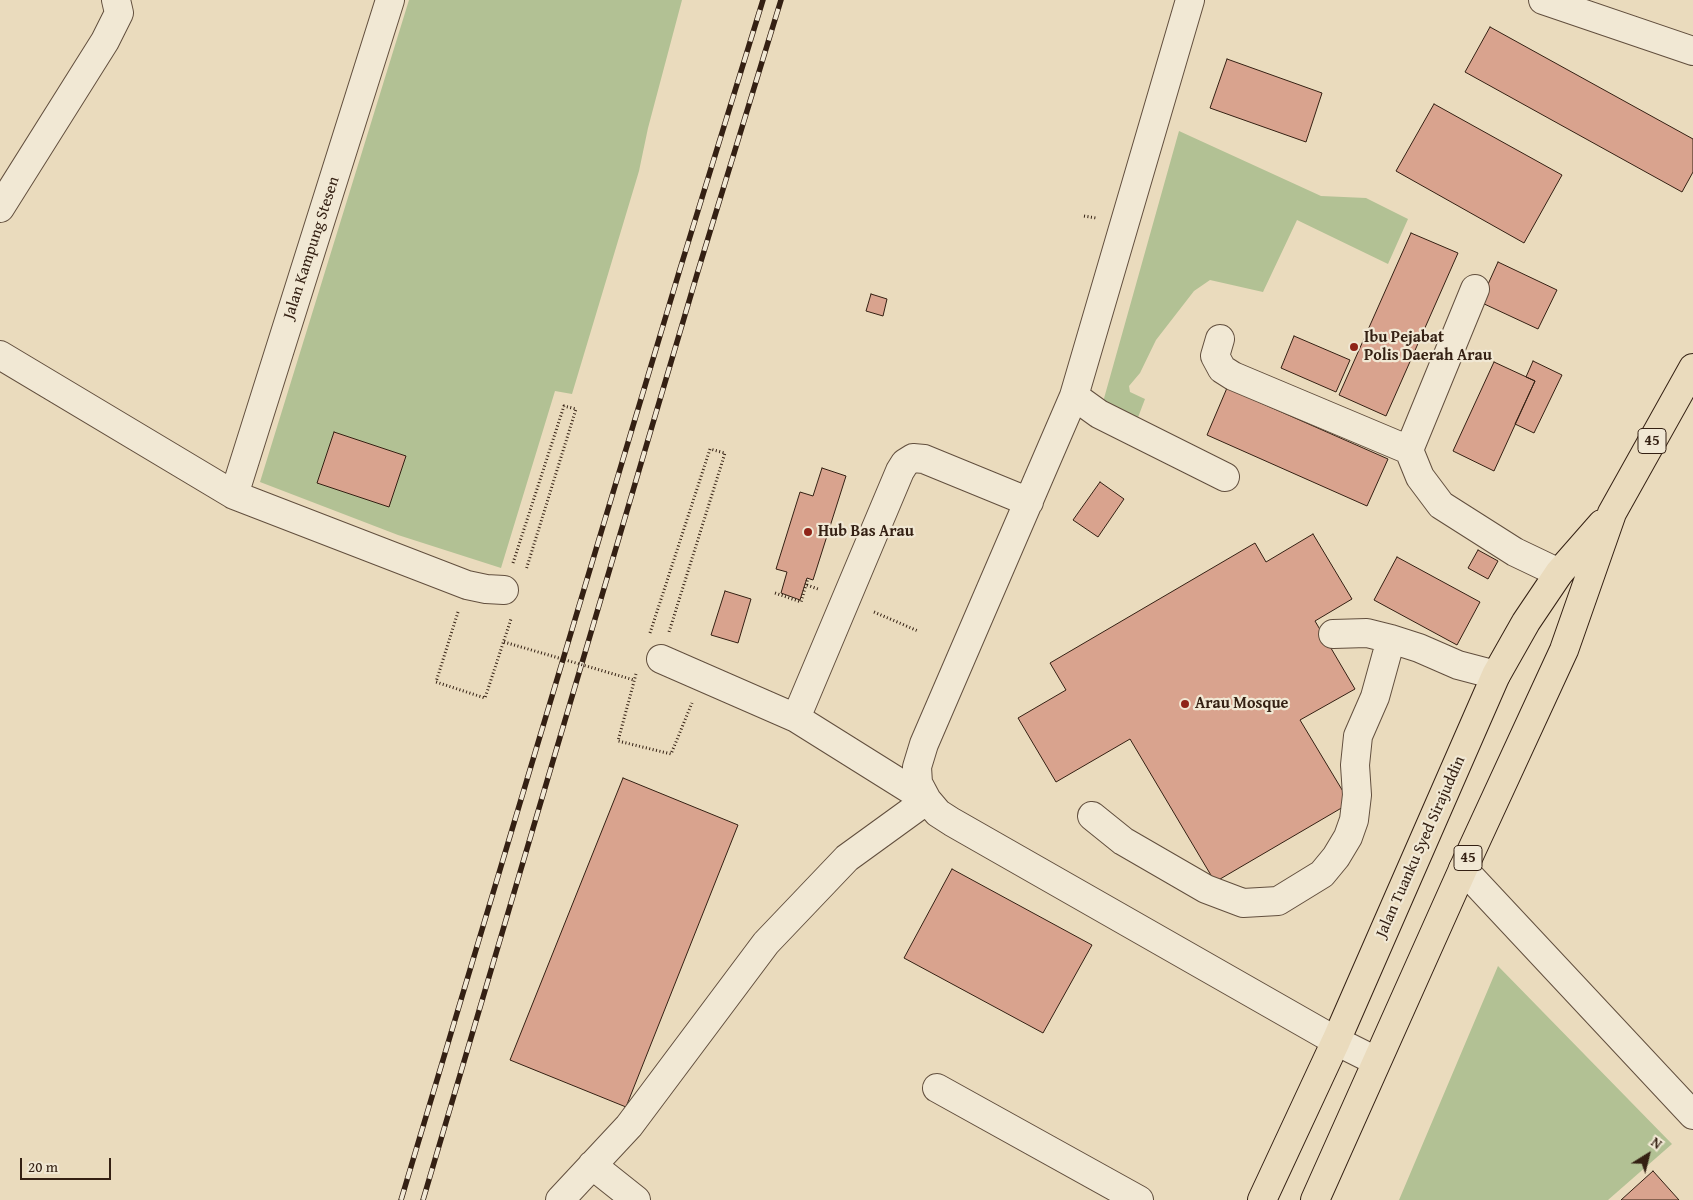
<!DOCTYPE html>
<html>
<head>
<meta charset="utf-8">
<style>
  body { margin:0 }
  #map { position:relative; width:1693px; height:1200px; overflow:hidden; background:#eadbbd; font-family:"Gentium Book Plus",serif }
  canvas { display:block }
  .north { position:absolute; left:1623px; top:1130px; width:50px; height:50px; -webkit-text-stroke:4px #f1e8d4; paint-order:stroke; rotate:36deg; font-size:14px; font-weight:700; line-height:20px; text-align:center; color:#342013 }
  .north::after { content:''; display:block; margin:auto; width:18px; height:22px; background:#342013; clip-path:polygon(50% 0,100% 100%,50% 72%,0 100%) }
  .scale { position:absolute; left:20px; top:1158px; width:91px; height:22px; box-sizing:border-box; border:2px solid #342013; border-top:0; padding-left:6px; font-size:15px; line-height:18px; white-space:nowrap; color:#342013; -webkit-text-stroke:4px #f1e8d4; paint-order:stroke }
</style>
</head>
<body>
<div id="map">
<canvas width="1693" height="1200"></canvas>
<div class="north">N</div>
<div class="scale">20 m</div>
</div>
<script>
const g = document.querySelector('canvas').getContext('2d');
g.lineJoin = 'round';
function fillPath(path, color) {
  g.fillStyle = color;
  g.fill(path, 'evenodd');
}
function poly(rows) {
  const path = new Path2D();
  for (const r of rows) {
    path.moveTo(r[0], r[1]);
    for (let i = 2; i < r.length; i += 2) path.lineTo(r[i], r[i + 1]);
  }
  return path;
}
function stroke(path, color, width, dash) {
  g.strokeStyle = color;
  g.lineWidth = width;
  g.lineCap = dash ? 'butt' : 'round';
  g.setLineDash(dash || []);
  g.stroke(path);
}
function label(font, color, halo, rows, align = 'center') {
  g.font = font + ' "Gentium Book Plus",serif';
  g.lineWidth = 4.5;
  g.setLineDash([]);
  g.textBaseline = 'middle';
  g.strokeStyle = halo;
  g.fillStyle = color;
  for (const [text, x, y, turn = 0] of rows) {
    g.save();
    g.translate(x, y);
    g.rotate((+turn || 0) * Math.PI / 180);
    g.textAlign = isNaN(turn) ? turn : align;
    if (halo) g.strokeText(text, 0, 0);
    g.fillText(text, 0, 0);
    g.restore();
  }
}
const green = poly([
  [409,0,682,0,648,128,639,171,572,394,555,391,501,568,398,535,260,482],
  [1179,131,1321,196,1366,198,1408,219,1388,264,1297,220,1263,292,1210,280,1194,291,1156,340,1140,373,1129,386,1130,392,1145,399,1137,420,1103,402],
  [1498,966,1672,1144,1608,1200,1399,1200]
]);
const building = poly([
  [1490,27,1693,139,1693,172,1682,192,1465,72,1490,27],
  [1227,59,1322,93,1306,142,1210,108,1227,59],
  [1434,104,1562,175,1524,243,1396,171,1434,104],
  [1411,233,1458,253,1386,416,1339,395,1411,233],
  [1498,262,1557,290,1538,329,1480,302,1498,262],
  [871,294,887,299,883,316,866,311,871,294],
  [1294,336,1350,360,1336,392,1281,368,1294,336],
  [1533,361,1562,375,1534,433,1515,424,1535,381,1526,377,1533,361],
  [1494,362,1535,381,1494,471,1453,451,1494,362],
  [1227,388,1388,459,1367,506,1207,435,1227,388],
  [334,432,406,456,389,507,317,483,334,432],
  [822,468,846,476,813,580,807,578,800,600,781,593,787,572,776,569,800,492,813,496,822,468],
  [1100,482,1124,499,1098,537,1073,520,1100,482],
  [1313,534,1352,599,1315,621,1355,689,1300,720,1350,803,1215,882,1130,739,1056,782,1018,718,1066,690,1050,663,1255,543,1266,562,1313,534],
  [1478,550,1498,561,1488,579,1468,568,1478,550],
  [1397,557,1480,602,1457,645,1374,600,1397,557],
  [725,591,751,599,738,643,711,635,725,591],
  [623,778,738,825,626,1107,510,1060,623,778],
  [952,869,1092,945,1043,1033,904,958,952,869],
  [1653,1171,1679,1200,1621,1200,1653,1171]
]);
const path = poly([
  [1084,216,1096,218],
  [513,563,564,406,576,409,526,570],
  [807,585,818,589],
  [775,593,801,602,808,578],
  [458,612,436,682,485,698,511,619],
  [874,612,918,631],
  [650,633,710,449,725,453,669,632],
  [636,674,618,741,671,754,692,703]
]);
const minor = poly([
  [1190,0,1074,396,924,744,917,767,918,783,927,800,938,813,952,822,1336,1041,1376,1061],
  [1543,0,1693,51],
  [0,208,105,41,119,13,116,0],
  [1475,289,1409,450,1420,477,1441,505,1515,552,1559,573],
  [1220,339,1215,356,1222,369,1233,376,1409,450],
  [0,355,234,495,467,585,486,589,504,590],
  [1074,396,1099,414,1225,477],
  [234,495,390,0],
  [1333,634,1367,633,1391,639,1419,648,1458,665,1496,675],
  [796,718,900,471,905,463,913,458,924,459,1029,502],
  [1092,816,1123,841,1206,889,1243,903,1278,901,1322,874,1336,857,1348,837,1354,820,1357,795,1355,765,1358,736,1375,697,1391,639],
  [1463,869,1693,1115],
  [937,1088,1139,1200],
  [592,1165,636,1200],
  [560,1200,629,1126,766,943,847,858,927,800,796,718,661,659]
]);
const highway = poly([
  [1262,1200,1336,1041,1496,675,1526,622,1559,573,1602,524],
  [1315,1200,1463,869,1564,650,1612,513,1693,368]
]);
const rail = poly([
  [401,1200,680,269,763,0],
  [423,1200,698,271,781,0]
]);
const pathBridge = poly([
  [504,642,634,680]
]);
const markers = [
  [1354,347,5,"#8f2418"],
  [808,532,5,"#8f2418"],
  [1185,704,5,"#8f2418"]
];
const shields = [
  [1652,441,28],
  [1468,858,28]
];
const shieldNames = [
  ["45",1652,441],
  ["45",1468,858]
];
const streetNames = [
  ["Jalan Kampung Stesen",312,248,-72],
  ["Jalan Tuanku Syed Sirajuddin",1421,847,-66]
];
const poiNames = [
  ["Ibu Pejabat",1364,338],
  ["Polis Daerah Arau",1364,356],
  ["Hub Bas Arau",818,532],
  ["Arau Mosque",1195,704]
];
fillPath(green, '#b2c194');
fillPath(building, '#d9a38e');
stroke(building, '#342013', 1);
stroke(minor, '#624f3e', 30);
stroke(highway, '#342013', 30);
stroke(path, '#342013', 3, [1, 2.5]);
stroke(minor, '#f1e8d4', 28);
stroke(highway, '#eadbbd', 28);
stroke(rail, '#342013', 5.5);
stroke(rail, '#f1e8d4', 4, [11]);
stroke(pathBridge, '#342013', 3, [1, 2.5]);
for (const [x, y, r, color] of markers) {
  const dot = new Path2D();
  dot.arc(x, y, r, 0, 2 * Math.PI);
  g.fillStyle = color;
  g.fill(dot);
  stroke(dot, '#f1e8d4', 2);
}
for (const [x, y, w] of shields) {
  const box = new Path2D();
  box.roundRect(x - w / 2, y - 12.5, w, 25, 4);
  g.fillStyle = '#f1e8d4';
  g.fill(box);
  stroke(box, '#342013', 1);
}
label('bold 15px', '#342013', null, shieldNames);
label('16px', '#342013', '#f1e8d4', streetNames);
label('bold 16px', '#342013', '#f1e8d4', poiNames, 'left');
</script>
</body>
</html>
